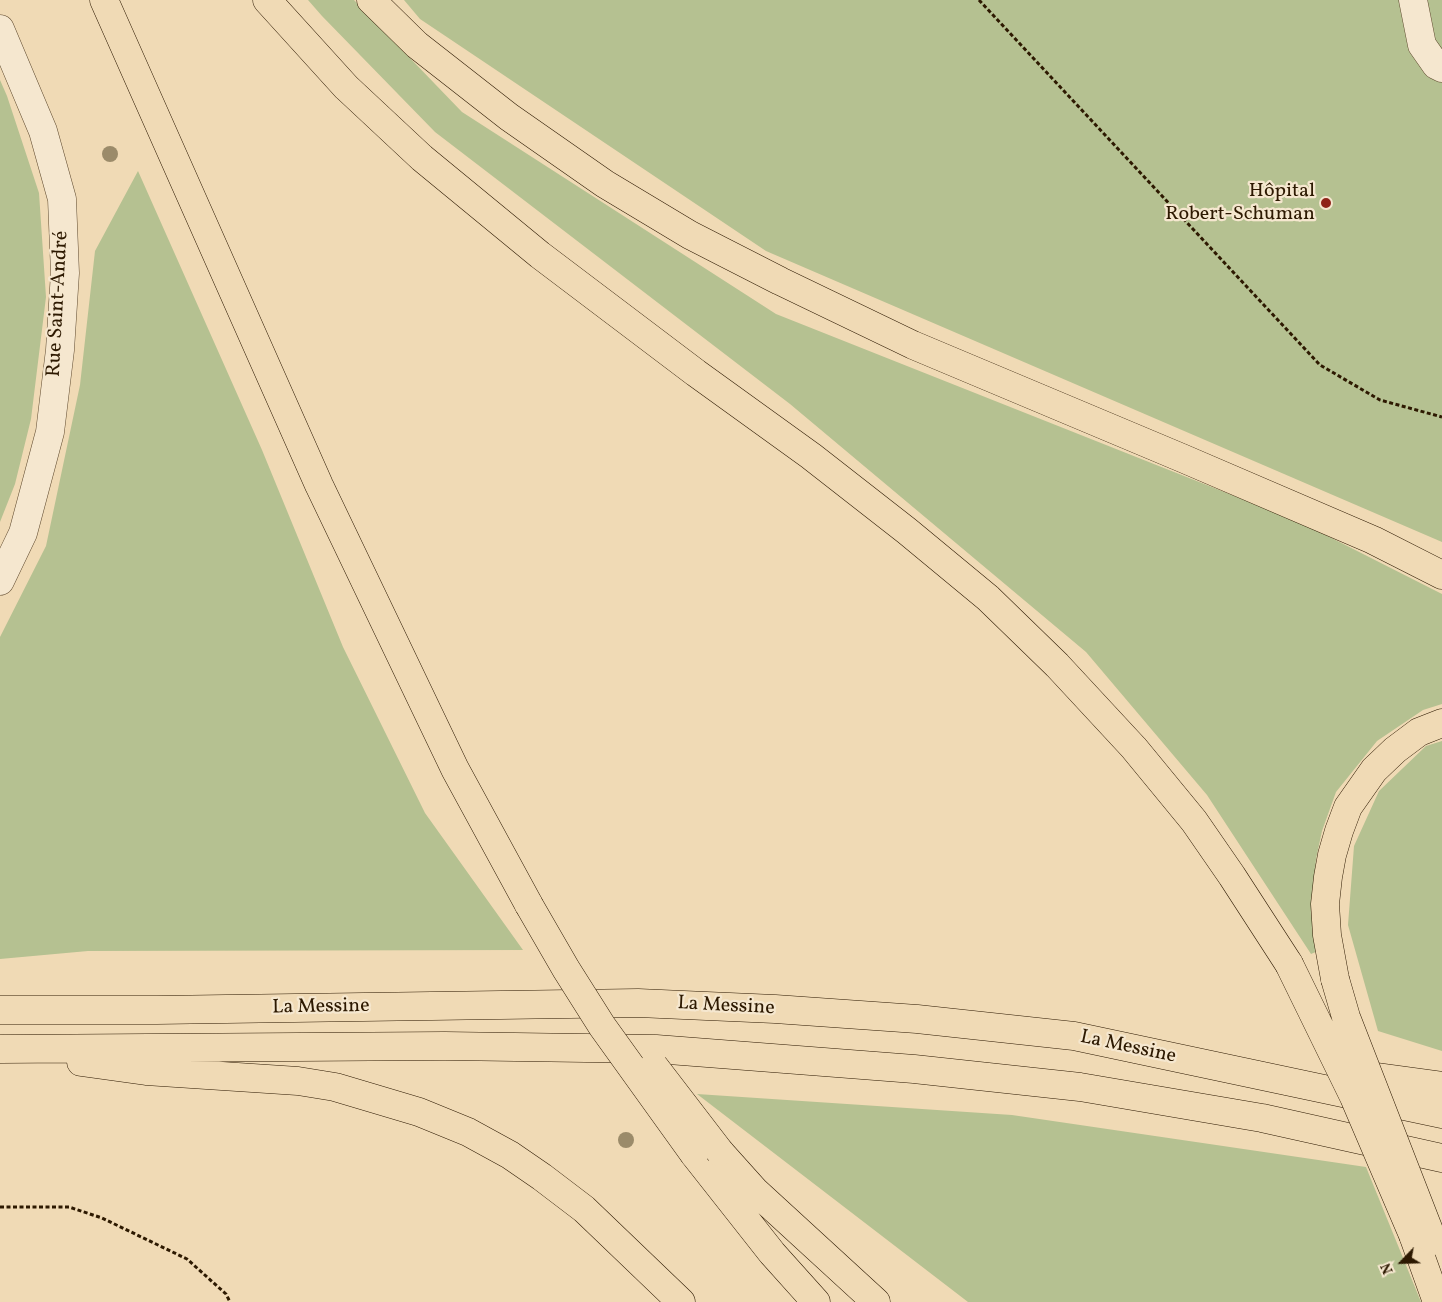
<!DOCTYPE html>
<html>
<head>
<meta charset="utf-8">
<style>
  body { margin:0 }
  #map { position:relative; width:1442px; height:1302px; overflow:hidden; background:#f0dab5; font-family:Vollkorn,serif }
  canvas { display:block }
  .north { position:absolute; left:1377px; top:1237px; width:50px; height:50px; -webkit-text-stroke:4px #f5e7cf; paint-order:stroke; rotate:246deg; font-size:14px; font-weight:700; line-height:20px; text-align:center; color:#2d1901 }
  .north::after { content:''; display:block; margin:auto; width:18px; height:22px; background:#2d1901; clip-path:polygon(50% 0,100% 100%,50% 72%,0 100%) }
</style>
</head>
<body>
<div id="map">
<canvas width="1442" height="1302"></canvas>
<div class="north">N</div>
</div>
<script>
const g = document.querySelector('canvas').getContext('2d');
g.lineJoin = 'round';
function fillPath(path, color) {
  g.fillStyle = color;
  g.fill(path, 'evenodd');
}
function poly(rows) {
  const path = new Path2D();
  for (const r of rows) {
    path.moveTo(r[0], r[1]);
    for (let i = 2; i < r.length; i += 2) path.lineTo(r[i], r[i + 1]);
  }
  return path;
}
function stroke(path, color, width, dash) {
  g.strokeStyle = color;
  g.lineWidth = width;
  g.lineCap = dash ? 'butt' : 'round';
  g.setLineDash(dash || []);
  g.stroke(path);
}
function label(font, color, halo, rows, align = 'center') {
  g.font = font + ' Vollkorn,serif';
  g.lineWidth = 4.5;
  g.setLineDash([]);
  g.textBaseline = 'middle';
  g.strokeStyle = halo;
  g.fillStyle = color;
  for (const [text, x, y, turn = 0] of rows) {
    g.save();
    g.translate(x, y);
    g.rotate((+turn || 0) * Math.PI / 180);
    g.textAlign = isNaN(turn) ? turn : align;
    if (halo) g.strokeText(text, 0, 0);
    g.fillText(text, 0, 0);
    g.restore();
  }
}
const green = poly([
  [308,0,354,0,462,112,776,314,1300,522,1442,594,1442,704,1423,710,1377,741,1336,792,1322,831,1316,859,1313,905,1318,951,1311,954,1207,795,1086,652,790,404,435,132,322,16],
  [404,0,1442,0,1442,542,766,251,420,19],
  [0,80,7,96,39,193,46,297,31,419,15,484,0,522],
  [138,171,262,450,343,647,425,813,523,950,88,951,0,959,0,637,46,546,80,385,95,251],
  [1442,741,1442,1051,1378,1031,1348,925,1354,846,1379,791,1426,746],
  [697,1094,1012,1115,1366,1167,1421,1302,968,1302]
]);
const path = poly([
  [979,0,1320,365,1380,400,1442,417],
  [0,1207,69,1207,102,1218,187,1259,226,1294,230,1302]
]);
const minor = poly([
  [1413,0,1422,45,1436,65,1442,68],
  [0,29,43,131,62,199,65,273,60,350,50,432,23,533,0,581]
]);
const highway = poly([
  [104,0,319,485,455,769,529,905],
  [267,0,346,87,422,158,540,255,696,373,811,456,907,531,988,598,1057,665,1134,748,1194,821,1232,876,1289,964],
  [371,0,417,45,509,117,605,184,690,235,780,281,913,345,1182,458,1373,540,1442,575],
  [1335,979,1327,935,1325,904,1328,877,1332,855,1339,831,1348,807,1374,770,1395,750,1419,732,1442,723],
  [0,1010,157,1010,638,1003,775,1009,917,1019,1074,1036,1442,1114],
  [0,1049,445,1046,656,1049,914,1069,1080,1087,1262,1118,1442,1158],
  [81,1062,146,1071,298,1081,335,1087,419,1112,468,1132,510,1155,542,1177,584,1209,681,1302],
  [1348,1073,1442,1086],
  [720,1152,755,1191,876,1302],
  [694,1154,772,1253,816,1302],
  [1413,1235,1437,1302]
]);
const highwayBridge = poly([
  [529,905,566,969,602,1026,694,1154],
  [1289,964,1354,1097,1413,1235],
  [1335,979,1346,1017,1433,1241],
  [654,1066,720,1152]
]);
const trees = [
  [110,154],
  [626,1140]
];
const markers = [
  [1326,203,6,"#8f2418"]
];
const poiNames = [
  ["Hôpital",1315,192],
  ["Robert-Schuman",1315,215]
];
const streetNames = [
  ["Rue Saint-André",59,304,-87],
  ["La Messine",726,1007,3],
  ["La Messine",321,1008,-1],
  ["La Messine",1128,1048,12]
];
fillPath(green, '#b5c191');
stroke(minor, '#5e492e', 29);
stroke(highway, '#2d1901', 29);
stroke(path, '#2d1901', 3, [4, 2.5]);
stroke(minor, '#f5e7cf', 28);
stroke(highway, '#f0dab5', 28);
stroke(highwayBridge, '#2d1901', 29, []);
stroke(highwayBridge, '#f0dab5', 28);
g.fillStyle = '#9b8b6a';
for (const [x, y] of trees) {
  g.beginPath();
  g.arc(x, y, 8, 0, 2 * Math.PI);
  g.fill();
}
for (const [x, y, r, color] of markers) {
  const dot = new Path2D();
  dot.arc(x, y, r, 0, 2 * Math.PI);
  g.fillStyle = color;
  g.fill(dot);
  stroke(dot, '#f5e7cf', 2);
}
label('20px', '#2d1901', '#f5e7cf', poiNames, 'right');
label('20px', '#2d1901', '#f5e7cf', streetNames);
</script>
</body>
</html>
